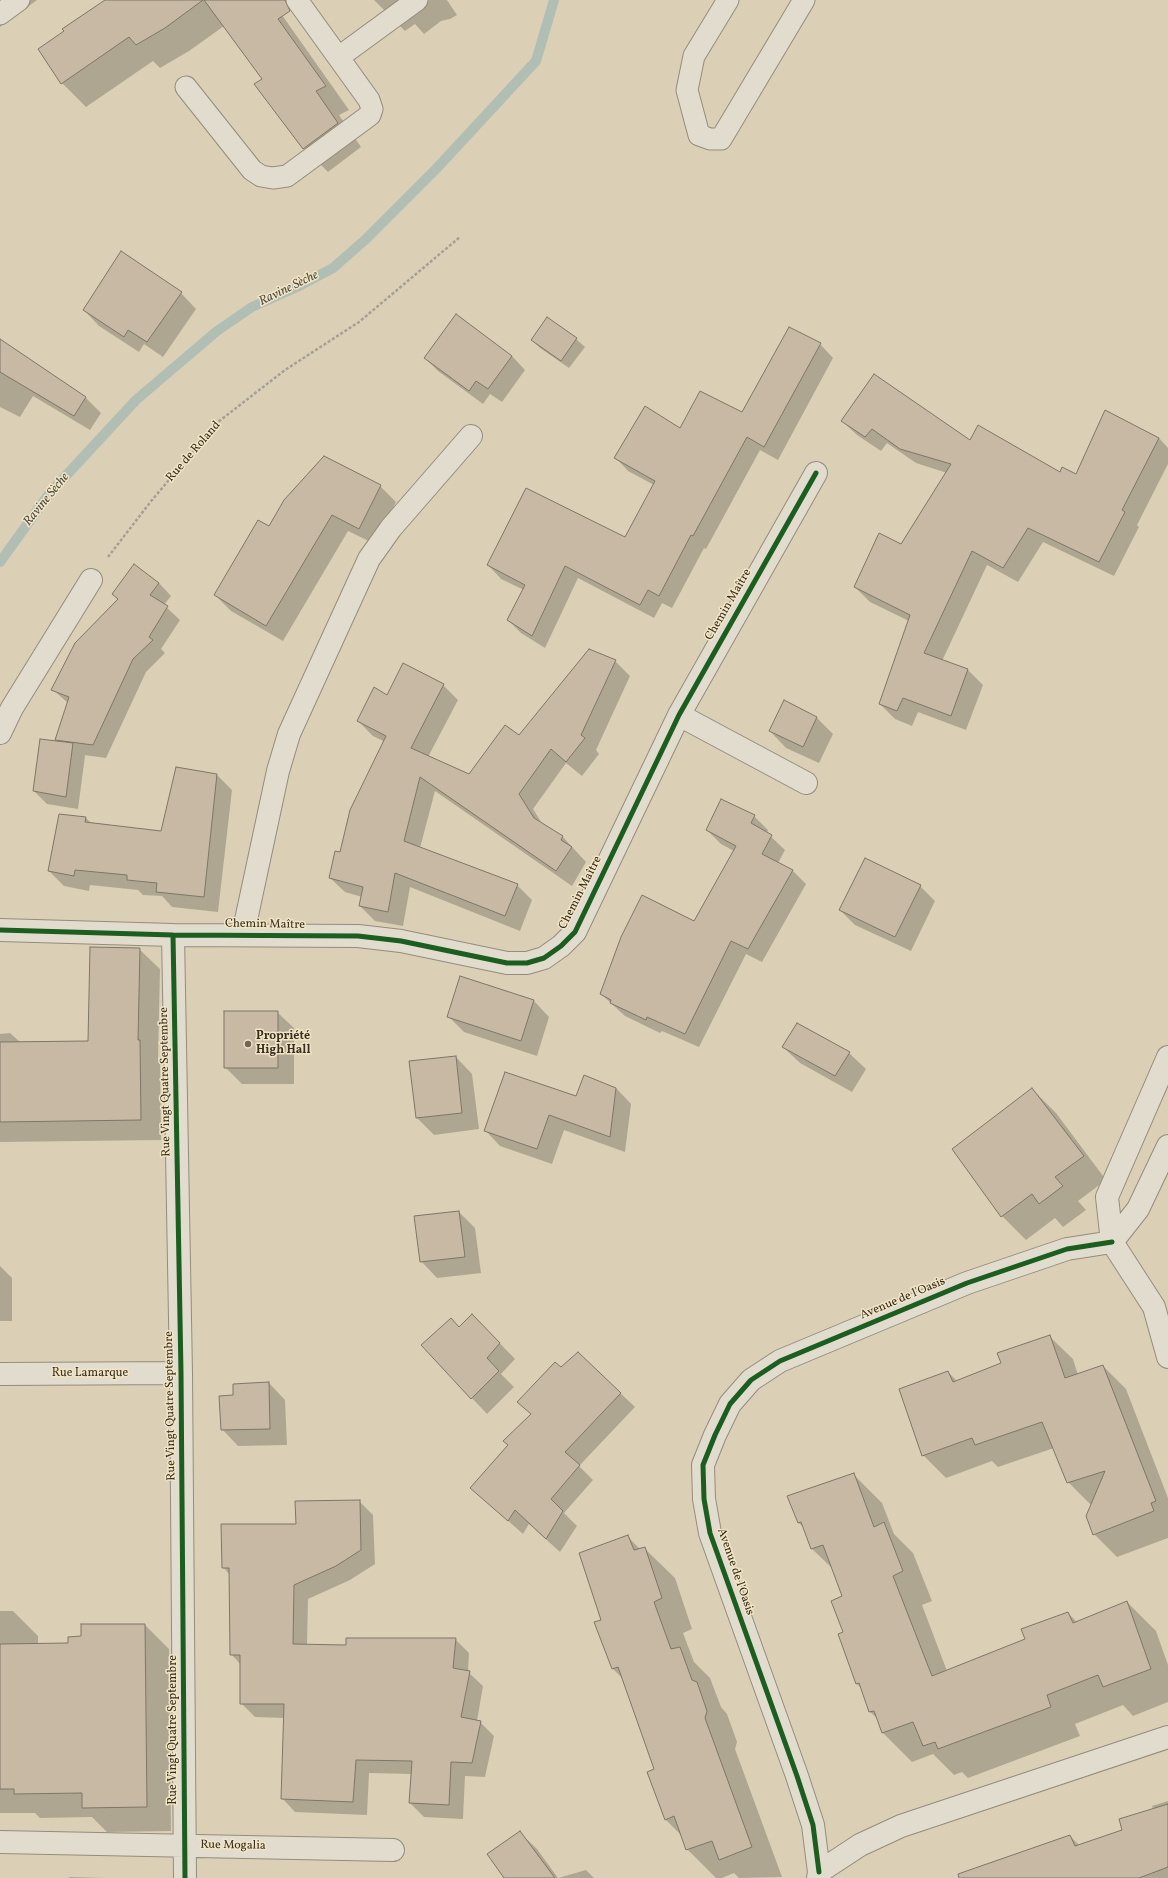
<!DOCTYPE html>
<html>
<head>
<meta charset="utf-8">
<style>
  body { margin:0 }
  canvas { display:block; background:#dbd0b5 }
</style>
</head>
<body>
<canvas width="1168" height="1878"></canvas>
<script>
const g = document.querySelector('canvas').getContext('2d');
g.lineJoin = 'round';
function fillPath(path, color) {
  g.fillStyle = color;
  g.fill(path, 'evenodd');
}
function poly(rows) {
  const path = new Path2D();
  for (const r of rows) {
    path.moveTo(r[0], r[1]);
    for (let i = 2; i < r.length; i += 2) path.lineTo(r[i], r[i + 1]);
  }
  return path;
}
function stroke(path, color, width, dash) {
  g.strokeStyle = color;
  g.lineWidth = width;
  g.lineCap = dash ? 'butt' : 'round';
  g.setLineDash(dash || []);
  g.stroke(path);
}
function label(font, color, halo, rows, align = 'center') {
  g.font = font + ' Vollkorn,serif';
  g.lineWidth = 3;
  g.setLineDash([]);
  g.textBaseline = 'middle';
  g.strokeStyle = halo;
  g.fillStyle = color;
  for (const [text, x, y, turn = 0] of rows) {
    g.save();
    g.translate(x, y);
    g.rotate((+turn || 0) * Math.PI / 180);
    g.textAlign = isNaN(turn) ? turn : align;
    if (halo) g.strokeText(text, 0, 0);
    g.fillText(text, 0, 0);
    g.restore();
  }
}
const shadow = poly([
  [0,0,37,0,0,27],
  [107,0,269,0,277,8,349,110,339,115,361,147,328,172,304,148,256,84,263,79,224,26,189,51,160,68,153,61,86,107,62,83],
  [374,0,447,0,457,15,450,19,441,21,424,34,415,24,405,31],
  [181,293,196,309,163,357,144,344,139,352,99,326,84,310],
  [456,316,512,356,525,370,502,402,490,394,483,404,438,371,425,358],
  [576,339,585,347,569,368,540,348,532,340],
  [3,342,86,398,101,413,90,430,33,396,20,417,0,407,0,347],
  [820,344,833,358,778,460,760,450,706,549,704,548,672,608,662,603,654,618,578,578,545,648,521,633,508,620,524,590,501,579,488,565,625,538,654,485,628,471,615,457,680,429,742,414],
  [842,421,970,441,1061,473,1076,475,1159,438,1168,448,1168,464,1137,525,1139,527,1114,576,1043,542,1018,582,987,565,942,661,968,670,983,685,966,730,918,712,912,726,895,719,880,704,909,621,870,602,855,587,901,545,947,473,916,463,887,443,881,451,857,435],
  [380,486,396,502,375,544,348,531,283,641,231,611,215,595,270,528],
  [159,583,171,596,164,605,180,620,161,649,165,653,146,672,106,758,84,755,85,756,78,809,47,804,34,791,58,742,56,740,68,703,52,689,118,600,113,594],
  [615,661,630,676,596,750,599,754,582,776,566,763,533,809,543,825,563,837,586,862,572,886,435,791,420,848,517,885,532,900,520,931,410,887,403,926,375,921,360,906,362,897,345,892,330,878,385,742,373,736,358,721,387,697,443,685,458,700,428,757,470,775],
  [785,701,817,718,833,734,819,763,786,748,770,731],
  [217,775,232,790,218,912,172,907,162,896,143,895,138,890,90,885,89,891,64,886,49,871,60,815,86,818,92,824,162,832],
  [754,816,768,830,767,833,785,850,778,863,792,870,806,884,762,962,746,954,699,1047,662,1031,660,1033,625,1016,601,994,695,923,734,851,721,844,707,830],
  [920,886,935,901,911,951,855,925,840,910],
  [139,949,160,969,158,1059,160,1062,161,1140,0,1142,0,1034,10,1033,20,1042,89,1042],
  [534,1001,549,1017,537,1056,464,1032,448,1016],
  [277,1012,294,1028,294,1084,242,1084,225,1067],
  [783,1047,849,1053,866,1069,852,1092,800,1063],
  [456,1057,472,1074,479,1129,434,1135,417,1118,411,1062],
  [616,1088,631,1104,625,1152,564,1130,552,1164,500,1146,485,1130,577,1098],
  [1032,1089,1056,1113,1106,1180,1078,1201,1086,1210,1063,1227,1055,1218,1026,1240,1002,1216],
  [459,1212,475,1228,481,1273,437,1278,421,1261],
  [0,1266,12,1278,12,1321,0,1321],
  [459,1328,488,1331,515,1359,501,1374,514,1387,487,1414,422,1345],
  [1050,1337,1073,1359,1078,1375,1103,1366,1126,1389,1168,1498,1168,1538,1117,1557,1094,1534,1091,1505,1068,1482,1054,1448,998,1467,992,1461,946,1478,923,1455,948,1372,957,1381,1003,1364],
  [578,1353,635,1407,579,1466,593,1480,564,1513,577,1526,560,1552,529,1524,523,1534,471,1488,509,1446,532,1415,519,1402],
  [269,1383,285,1400,287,1445,238,1446,222,1429,234,1396],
  [853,1474,882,1503,894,1534,913,1553,932,1601,922,1605,947,1671,1026,1639,1068,1613,1077,1622,1127,1602,1156,1631,1168,1665,1168,1702,1133,1716,1123,1705,1075,1724,1080,1736,968,1778,962,1772,954,1775,933,1754,912,1762,883,1733,878,1719,870,1712,863,1690,857,1684,844,1632,843,1596,833,1569,812,1549,805,1529,798,1522],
  [359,1501,373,1515,375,1564,350,1580,308,1599,307,1645,347,1646,455,1639,469,1653,468,1672,483,1686,477,1721,480,1722,494,1736,485,1777,465,1776,463,1819,424,1817,410,1803,412,1774,369,1773,367,1815,295,1812,282,1798,285,1718,255,1717,241,1703,241,1665,231,1654,230,1575,223,1567,297,1525],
  [627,1536,640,1549,644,1548,675,1578,692,1629,683,1633,694,1662,710,1678,721,1707,727,1714,737,1742,735,1749,782,1877,739,1878,734,1873,722,1878,716,1878,687,1849,682,1836,666,1820,655,1770,623,1679,613,1669,595,1623,602,1620],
  [0,1611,13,1611,38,1636,38,1644,69,1644,82,1637,145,1625,169,1649,171,1831,107,1832,92,1817,40,1818,35,1813,0,1813],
  [1168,1801,1168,1878,972,1878,1070,1836,1079,1845,1124,1831,1153,1809,1152,1806],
  [520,1833,537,1849,558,1878,586,1870,594,1878,506,1878],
  [69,1877,105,1878,69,1878]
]);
const stream = poly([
  [0,562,49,494,136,400,217,331,252,307,297,287,333,268,366,239,436,169,536,61,554,0]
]);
const building = poly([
  [105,0,203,0,165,28,136,45,129,37,61,84,38,49,64,31,62,29,105,0],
  [204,0,285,0,290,11,278,19,326,86,316,91,338,123,303,149,254,84,262,79,204,0],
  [121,251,182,292,147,342,128,330,124,337,83,310,121,251],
  [456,314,512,356,488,389,476,381,469,391,424,358,456,314],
  [547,317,577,338,561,361,531,340,547,317],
  [789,327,821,343,764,447,747,437,693,536,691,535,659,596,648,590,640,605,565,566,532,636,507,620,525,585,487,565,526,488,625,537,655,481,614,458,645,406,680,428,700,391,742,412,789,327],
  [0,339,86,397,74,416,0,372,0,339],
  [874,374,970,440,978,425,1060,472,1062,467,1076,474,1105,410,1159,438,1122,510,1125,512,1099,562,1028,528,1003,568,972,551,924,653,968,669,951,716,903,698,897,711,879,704,910,615,854,587,879,533,901,544,951,464,900,449,872,429,865,437,841,421,874,374],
  [324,456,381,485,359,529,332,515,266,626,214,595,258,520,269,526,284,500,324,456],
  [134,564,159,583,150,595,168,606,149,637,153,640,133,659,93,745,55,740,69,697,51,690,75,643,118,599,112,594,134,564],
  [589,649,616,660,581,735,585,738,566,762,551,749,519,794,534,818,563,836,561,840,572,847,556,871,420,777,404,841,518,884,505,916,395,873,388,912,359,906,363,887,329,878,335,851,340,852,350,810,386,736,357,721,374,687,387,695,403,663,444,684,411,748,469,774,505,725,519,735,589,649],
  [784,700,817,717,803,747,769,731,784,700],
  [40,739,73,743,66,797,33,791,40,739],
  [176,767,217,774,204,897,156,892,157,883,127,880,127,875,75,870,74,876,48,871,59,814,86,817,85,822,161,831,176,767],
  [721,799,755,815,751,823,772,835,762,854,793,870,748,949,731,941,685,1034,647,1017,646,1020,610,1003,611,1000,600,994,621,937,642,895,694,921,736,846,706,830,721,799],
  [865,858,921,885,895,937,839,910,865,858],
  [90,947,140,948,138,1040,140,1040,141,1120,0,1122,0,1042,88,1041,90,947],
  [460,976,534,1000,521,1041,447,1017,460,976],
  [224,1011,278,1011,278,1068,224,1068,224,1011],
  [797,1023,850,1052,835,1076,782,1047,797,1023],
  [456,1056,462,1113,416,1118,409,1061,456,1056],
  [505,1072,576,1096,584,1075,616,1088,610,1137,549,1115,537,1149,484,1131,505,1072],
  [1032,1088,1084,1156,1055,1177,1063,1186,1039,1204,1032,1194,1001,1217,952,1149,1032,1088],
  [459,1211,465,1257,420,1262,414,1216,459,1211],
  [472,1314,500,1343,487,1358,499,1371,471,1399,421,1345,451,1318,459,1327,472,1314],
  [1050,1335,1065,1378,1103,1365,1156,1501,1151,1503,1154,1511,1093,1535,1086,1516,1105,1471,1067,1483,1042,1422,975,1445,972,1438,922,1456,899,1389,948,1371,953,1382,1001,1363,997,1353,1050,1335],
  [578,1352,621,1393,565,1452,580,1465,551,1499,563,1511,546,1539,515,1510,508,1521,470,1488,508,1445,503,1441,531,1414,517,1402,555,1362,561,1367,578,1352],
  [269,1382,270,1429,221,1430,219,1396,233,1395,233,1384,269,1382],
  [854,1473,874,1527,884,1522,903,1571,893,1576,932,1676,1025,1639,1021,1629,1068,1612,1073,1623,1127,1601,1151,1669,1103,1687,1098,1675,1047,1695,1051,1707,938,1749,935,1742,923,1746,913,1722,882,1733,874,1711,869,1712,859,1683,856,1684,838,1634,843,1632,831,1601,842,1596,823,1545,811,1549,801,1522,798,1523,787,1496,854,1473],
  [360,1500,361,1550,336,1566,294,1585,293,1644,346,1645,346,1638,456,1638,453,1668,470,1671,461,1717,481,1721,472,1763,451,1762,449,1805,409,1803,412,1761,356,1760,353,1802,281,1799,284,1704,240,1704,240,1655,230,1655,229,1568,222,1568,221,1524,296,1524,295,1501,360,1500],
  [628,1535,634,1550,645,1547,662,1598,654,1602,671,1649,680,1647,692,1680,697,1682,707,1711,705,1718,752,1847,719,1860,712,1841,686,1850,674,1816,665,1820,647,1772,654,1769,618,1667,612,1669,594,1622,601,1620,579,1553,628,1535],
  [81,1624,145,1624,147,1807,82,1808,82,1793,14,1794,14,1789,0,1789,0,1644,68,1643,68,1637,81,1636,81,1624],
  [1168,1804,1168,1867,1139,1878,959,1878,958,1874,1070,1835,1075,1846,1122,1830,1119,1819,1168,1804],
  [520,1831,555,1878,504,1878,487,1854,520,1831]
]);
const path = poly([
  [108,557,152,500,218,422,285,370,359,322,460,237]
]);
const service = poly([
  [728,0,694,56,687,90,699,135,710,139,721,139,804,0],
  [0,14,19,0],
  [339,57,417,0],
  [186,87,252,170,261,176,273,178,287,176,370,115,372,109,369,100,297,0]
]);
const minor = poly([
  [679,715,806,783],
  [0,733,12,708,91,580],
  [0,930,173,935,358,936,401,941,507,963,527,963,544,958,561,946,575,932,679,715,816,473],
  [243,934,278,771,289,734,369,559,391,528,471,436],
  [173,935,181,1373,185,1878],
  [1168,1057,1107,1197,1112,1242,1154,1307,1168,1357],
  [1112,1242,1138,1209,1168,1146],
  [0,1374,181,1373],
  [0,1842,393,1850],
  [819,1872,813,1825,797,1776,710,1533,704,1499,703,1465,715,1435,730,1404,751,1380,780,1361,967,1283,1067,1249,1112,1242],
  [818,1878,819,1872,860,1845,901,1826,1168,1737]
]);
const cycleway = poly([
  [0,930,173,935,358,936,401,941,507,963,527,963,544,958,561,946,575,932,679,715,816,473],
  [173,935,181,1373,185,1878],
  [819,1872,813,1825,797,1776,710,1533,704,1499,703,1465,715,1435,730,1404,751,1380,780,1361,967,1283,1067,1249,1112,1242]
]);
const markers = [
  [248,1044,4,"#706656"]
];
const streetNames = [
  ["Rue de Roland",194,452,-49],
  ["Chemin Maître",729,605,-60],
  ["Chemin Maître",581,893,-63],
  ["Chemin Maître",265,925,1],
  ["Rue Vingt Quatre Septembre",166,1082,-91],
  ["Avenue de l'Oasis",903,1299,-23],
  ["Rue Lamarque",90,1374],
  ["Rue Vingt Quatre Septembre",171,1406,-91],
  ["Avenue de l'Oasis",735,1572,71],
  ["Rue Vingt Quatre Septembre",174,1730,-90],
  ["Rue Mogalia",233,1846,1]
];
const poiNames = [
  ["Propriété",256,1037],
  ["High Hall",256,1051]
];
const waterNames = [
  ["Ravine Sèche",289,289,-26],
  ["Ravine Sèche",47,500,-51]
];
fillPath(shadow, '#0003');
stroke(stream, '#b0beb4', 10);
fillPath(building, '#c8b9a5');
stroke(building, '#7d7668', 1);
stroke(service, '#948c7c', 23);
stroke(minor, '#948c7c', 24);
stroke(path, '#a5a095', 2.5, [3, 2]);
stroke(service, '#e2dcce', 21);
stroke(minor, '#e2dcce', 22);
stroke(cycleway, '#1b5e20', 5);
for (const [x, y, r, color] of markers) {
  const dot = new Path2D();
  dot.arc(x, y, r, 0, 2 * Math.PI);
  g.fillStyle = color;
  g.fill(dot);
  stroke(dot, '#f2e5c4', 1.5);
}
label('12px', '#362d23', '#f2e5c4', streetNames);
label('bold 12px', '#362d23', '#f2e5c4', poiNames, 'left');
label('italic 13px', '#504f47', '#f2e5c4', waterNames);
</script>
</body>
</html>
